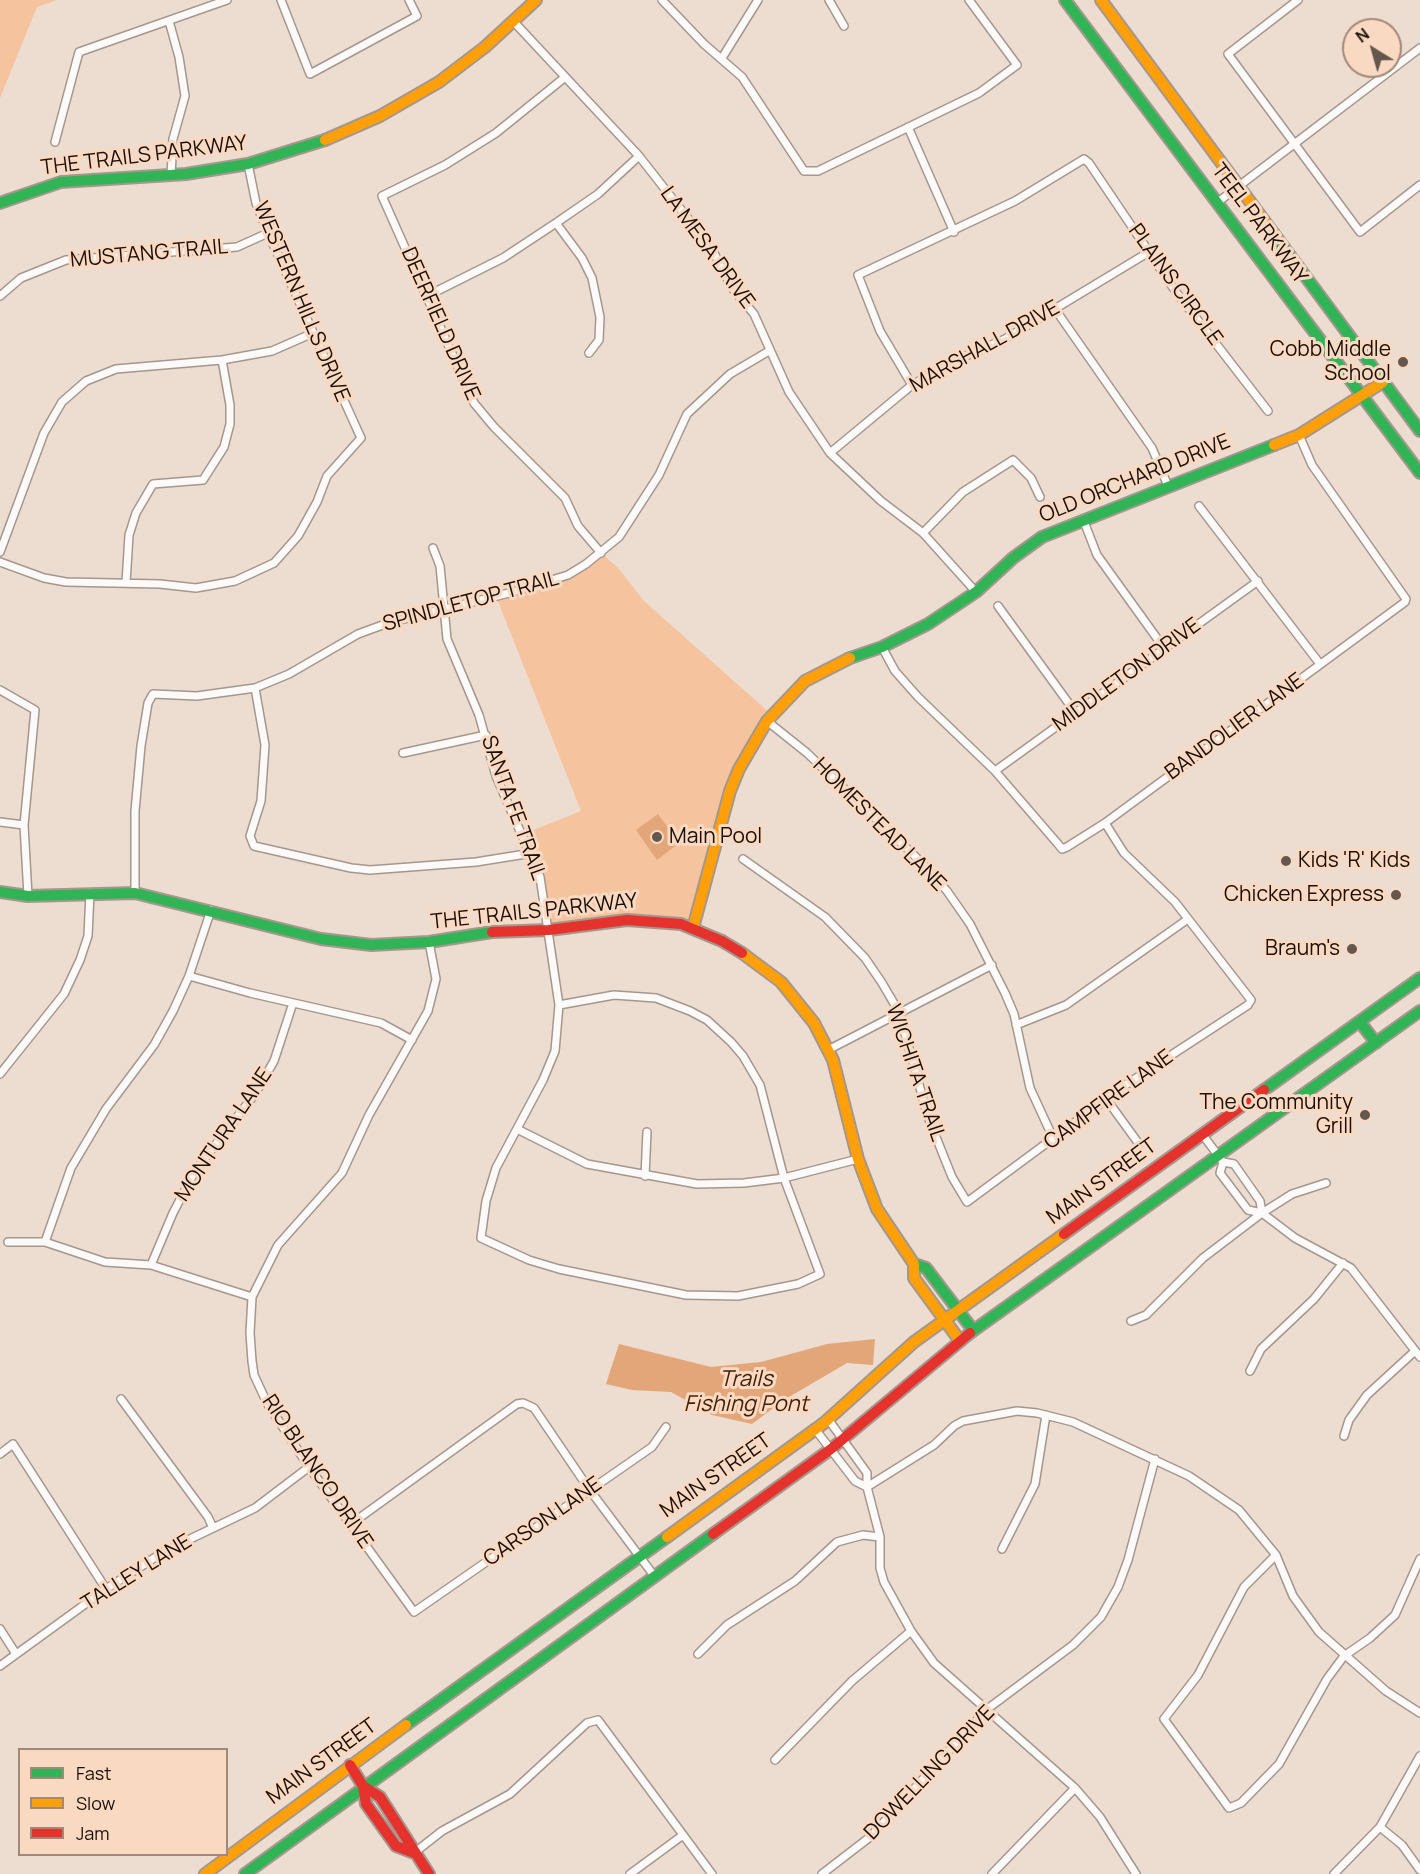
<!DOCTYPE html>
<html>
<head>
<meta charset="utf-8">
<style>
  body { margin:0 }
  #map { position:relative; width:1420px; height:1874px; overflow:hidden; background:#eddcd0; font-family:Manrope,sans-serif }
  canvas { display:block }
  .legend { position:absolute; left:18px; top:1748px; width:210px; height:108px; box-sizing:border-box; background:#fad9c3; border:2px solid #a08978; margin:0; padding:8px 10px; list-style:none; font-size:18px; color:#1a1008 }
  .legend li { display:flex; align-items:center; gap:12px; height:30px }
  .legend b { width:30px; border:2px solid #a08978 }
  .north { position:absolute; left:1342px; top:18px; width:60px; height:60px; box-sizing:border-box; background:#fad9c3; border:2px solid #a08978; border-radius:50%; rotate:323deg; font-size:16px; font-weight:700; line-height:24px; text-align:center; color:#1a1008 }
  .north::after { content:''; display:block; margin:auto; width:21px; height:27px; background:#64574e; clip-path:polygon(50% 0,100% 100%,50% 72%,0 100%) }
</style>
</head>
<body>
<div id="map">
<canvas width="1420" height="1874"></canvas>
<ul class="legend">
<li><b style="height:8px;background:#30b455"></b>Fast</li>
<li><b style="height:8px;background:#ff9f0a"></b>Slow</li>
<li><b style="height:8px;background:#e5322d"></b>Jam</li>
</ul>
<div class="north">N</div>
</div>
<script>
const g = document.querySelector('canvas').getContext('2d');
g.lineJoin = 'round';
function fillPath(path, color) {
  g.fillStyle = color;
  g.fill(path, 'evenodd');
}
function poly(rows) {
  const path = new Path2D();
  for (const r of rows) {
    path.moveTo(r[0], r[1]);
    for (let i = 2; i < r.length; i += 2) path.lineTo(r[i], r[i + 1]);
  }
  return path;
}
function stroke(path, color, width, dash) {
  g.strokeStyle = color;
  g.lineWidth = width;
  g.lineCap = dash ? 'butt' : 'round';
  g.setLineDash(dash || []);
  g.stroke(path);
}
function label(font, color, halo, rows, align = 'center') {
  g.font = font + ' Manrope,sans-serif';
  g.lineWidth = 6;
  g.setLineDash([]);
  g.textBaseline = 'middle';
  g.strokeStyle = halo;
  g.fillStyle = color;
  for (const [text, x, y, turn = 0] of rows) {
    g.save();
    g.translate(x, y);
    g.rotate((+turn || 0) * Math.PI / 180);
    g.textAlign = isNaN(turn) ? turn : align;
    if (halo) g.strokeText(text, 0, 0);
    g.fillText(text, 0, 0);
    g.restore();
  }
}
const green = poly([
  [0,0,57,0,37,7,0,98],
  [601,553,619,569,644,601,772,715,739,769,693,928,650,921,549,930,540,877,523,834,581,811,496,596,568,575]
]);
const water = poly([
  [658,814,679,843,657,860,636,830],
  [875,1339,873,1365,847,1363,784,1400,752,1424,712,1415,671,1392,632,1390,606,1384,619,1344,711,1367,761,1362,827,1344]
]);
const street = poly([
  [281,0,310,74,417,16,409,0],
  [662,0,704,44,742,77,804,171,818,171,979,93,1017,65,969,0],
  [829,0,844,26],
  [1298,0,1228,54,1360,232,1420,185],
  [169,21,179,57,185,96,173,139,171,175],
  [514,22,639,156,712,249,732,288,754,314,789,392,830,453,881,501,923,533,976,592],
  [722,58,758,0],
  [564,78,496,133,445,165,382,196,474,403,494,427,565,498,578,526,601,553],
  [908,127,954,232],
  [55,142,79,52,227,0],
  [1218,202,1420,48],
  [556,223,582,258,592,278,600,317,599,340,589,353],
  [0,296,21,278,66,260,237,247,268,233],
  [427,296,503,258,556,223,598,194,639,156],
  [1055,309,1152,448,1168,486],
  [912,385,880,331,858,275,1015,201,1084,159,1089,163,1176,292,1268,411],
  [830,453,912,385,952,362,1005,339,1149,252],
  [1199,506,1320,664],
  [1083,519,1097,555,1164,648],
  [923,533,963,492,1013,460,1031,478,1040,497],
  [433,548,440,566,447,639,479,715,496,776,540,877,559,1005,555,1051,543,1080,496,1168,486,1201,481,1238,529,1260,559,1269,686,1295,738,1296,798,1284,820,1274,784,1178,760,1085,743,1056,731,1042,707,1020,690,1011,656,998,614,995,559,1005],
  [0,552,44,433,62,402,86,381,116,369,222,360,272,351,313,333],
  [0,562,44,578,66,582,160,584,196,588,235,581,274,563,298,536,317,502,327,476,361,438,268,233,256,203,248,164],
  [126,583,129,535,136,513,153,484,203,480,224,447,230,424,230,405,222,360],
  [998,606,1075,712],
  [882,647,895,671,918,697,995,771,1058,844,1062,849,1067,847,1105,823,1405,602,1406,599,1312,465,1299,435],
  [255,688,265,745,261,801,250,836,254,846,351,868,370,870,476,862,532,853],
  [0,690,35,710,24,825,28,896],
  [767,721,807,753,920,861,947,891,970,924,1005,993,1014,1014,1030,1088,1054,1140],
  [403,753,486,735],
  [995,771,1258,581],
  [0,822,24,825],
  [743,859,825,917,865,958,882,983,899,1012,928,1117,952,1177,967,1202,1124,1086,1248,1005,1251,1000,1175,902,1124,853,1105,823],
  [135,893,135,811,141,746,148,703,153,694,197,696,255,688,289,674,358,634,388,623,509,593,568,575,586,564,619,537,659,475,687,414,730,374,769,351],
  [429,942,436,979,428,1011,369,1115,342,1173,278,1245,252,1297,250,1333,252,1361,254,1375,267,1403,309,1467,414,1612,652,1447,666,1427],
  [189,976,250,993,381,1023,412,1040],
  [1016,1025,1066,1005,1188,919],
  [828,1050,992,965],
  [0,1074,64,994,80,960,88,936,90,893],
  [1107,1100,1139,1144],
  [517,1129,587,1164,697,1184,744,1183,784,1178,858,1159],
  [1202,1134,1223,1162,1234,1164,1260,1201,1262,1213],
  [1223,1162,1220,1173,1248,1210,1262,1213,1295,1238,1351,1268,1420,1357],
  [645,1176,647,1132],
  [8,1242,45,1242,105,1262,151,1265,252,1297],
  [45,1242,71,1168,106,1109,154,1045,173,1011,189,976,211,910],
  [151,1265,173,1213,195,1171,255,1094,274,1061,293,1003],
  [1131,1321,1146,1315,1203,1258,1262,1213,1292,1194,1326,1183],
  [1250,1371,1261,1349,1314,1299,1343,1263],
  [121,1399,208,1517,213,1528],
  [828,1419,867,1473,867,1487,880,1537,880,1568,884,1582,911,1631,934,1663,1075,1788,1100,1817,1136,1874],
  [815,1429,855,1481,867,1487],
  [1344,1436,1349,1420,1367,1395,1415,1351],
  [0,1454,13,1444,106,1589],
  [867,1487,934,1445,954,1426,963,1421,1017,1411,1037,1413,1073,1422,1189,1476,1239,1510,1276,1555,1293,1596,1319,1632,1386,1691,1420,1713],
  [351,1524,517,1404,523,1403,534,1408,589,1489,655,1577],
  [1002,1549,1035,1484,1046,1415],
  [1276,1555,1244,1587,1198,1675,1164,1719,1229,1808,1241,1803,1279,1764,1327,1679,1344,1656,1370,1638,1395,1615,1420,1559],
  [0,1629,16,1654],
  [698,1654,727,1625,795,1581,837,1542,863,1535,880,1537],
  [0,1666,106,1589,165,1551,255,1508,309,1467],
  [775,1760,852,1681,911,1631],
  [1380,1827,1402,1845,1420,1870],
  [414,1853,442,1831,510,1794,587,1723,598,1720,712,1874],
  [630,1874,683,1835],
  [822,1874,870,1837,986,1710,1073,1645,1101,1617,1118,1587,1128,1560,1155,1459],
  [992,1874,1075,1788],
  [1334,1874,1380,1827,1420,1756]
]);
const fast = poly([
  [1065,0,1420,473],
  [0,203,61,182,186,174,248,164,325,140],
  [1274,234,1420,431],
  [850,658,882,647,928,624,976,592,1013,558,1042,537,1274,445],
  [0,892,28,896,135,893,321,939,371,945,429,942,492,932],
  [1360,1022,1376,1043],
  [1264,1090,1420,978],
  [914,1264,926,1268,973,1330],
  [970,1333,1420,1011],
  [406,1725,667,1537],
  [245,1874,713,1534]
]);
const slow = poly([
  [1101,0,1274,234],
  [325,140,380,116,439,82,485,47,536,0],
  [1274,445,1299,435,1383,382],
  [693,928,730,791,739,769,767,721,805,681,850,658],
  [742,953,781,982,814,1023,833,1060,858,1159,877,1209,914,1264,914,1278,960,1341],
  [667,1537,824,1423,914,1342,1064,1234],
  [205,1874,406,1725]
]);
const jam = poly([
  [492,932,549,930,627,920,681,924,722,941,742,953],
  [1064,1234,1264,1090],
  [713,1534,831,1449,970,1333],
  [350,1765,363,1786,366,1804,396,1846,414,1853],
  [363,1786,380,1797,429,1874]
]);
const markers = [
  [1403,362,6,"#64574e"],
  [657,837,6,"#64574e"],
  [1286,861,6,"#64574e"],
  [1396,895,6,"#64574e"],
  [1352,949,6,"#64574e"],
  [1365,1115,6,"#64574e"]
];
const streetNames = [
  ["THE TRAILS PARKWAY",144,156,-7],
  ["TEEL PARKWAY",1259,224,53],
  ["LA MESA DRIVE",707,248,54],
  ["MUSTANG TRAIL",149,254,-5],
  ["PLAINS CIRCLE",1175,285,54],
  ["WESTERN HILLS DRIVE",301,302,67],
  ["DEERFIELD DRIVE",440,324,66],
  ["MARSHALL DRIVE",985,347,-29],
  ["OLD ORCHARD DRIVE",1135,479,-22],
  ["SPINDLETOP TRAIL",471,602,-15],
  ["MIDDLETON DRIVE",1127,675,-36],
  ["BANDOLIER LANE",1235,727,-36],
  ["SANTA FE TRAIL",513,808,70],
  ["HOMESTEAD LANE",879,825,45],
  ["THE TRAILS PARKWAY",534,912,-6],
  ["WICHITA TRAIL",915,1073,71],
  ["CAMPFIRE LANE",1109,1100,-36],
  ["MONTURA LANE",224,1135,-56],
  ["MAIN STREET",1102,1182,-36],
  ["RIO BLANCO DRIVE",317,1472,56],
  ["MAIN STREET",716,1476,-35],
  ["CARSON LANE",543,1522,-35],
  ["TALLEY LANE",137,1573,-32],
  ["MAIN STREET",322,1762,-36],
  ["DOWELLING DRIVE",930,1773,-46]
];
const poiNames = [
  ["Cobb Middle",1391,350],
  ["School",1391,374],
  ["Main Pool",669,837,"left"],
  ["Kids 'R' Kids",1298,861,"left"],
  ["Chicken Express",1384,895],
  ["Braum's",1340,949],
  ["The Community",1353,1103],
  ["Grill",1353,1127]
];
const waterNames = [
  ["Trails",746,1380],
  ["Fishing Pont",746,1405]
];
fillPath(green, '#f5c39e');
fillPath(water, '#e2a678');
stroke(street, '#a4978e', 10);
stroke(fast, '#a4978e', 14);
stroke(slow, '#a4978e', 14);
stroke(jam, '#a4978e', 14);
stroke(street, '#fcfaf8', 7);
stroke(fast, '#30b455', 10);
stroke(slow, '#ff9f0a', 10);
stroke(jam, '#e5322d', 10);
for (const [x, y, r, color] of markers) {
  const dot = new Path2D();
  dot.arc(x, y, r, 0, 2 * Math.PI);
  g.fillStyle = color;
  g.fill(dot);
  stroke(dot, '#fad9c3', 2);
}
label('21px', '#1a1008', '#fad9c3', streetNames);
label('21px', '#1a1008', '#fad9c3', poiNames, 'right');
label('italic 22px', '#412107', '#fad9c3', waterNames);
</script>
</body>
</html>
